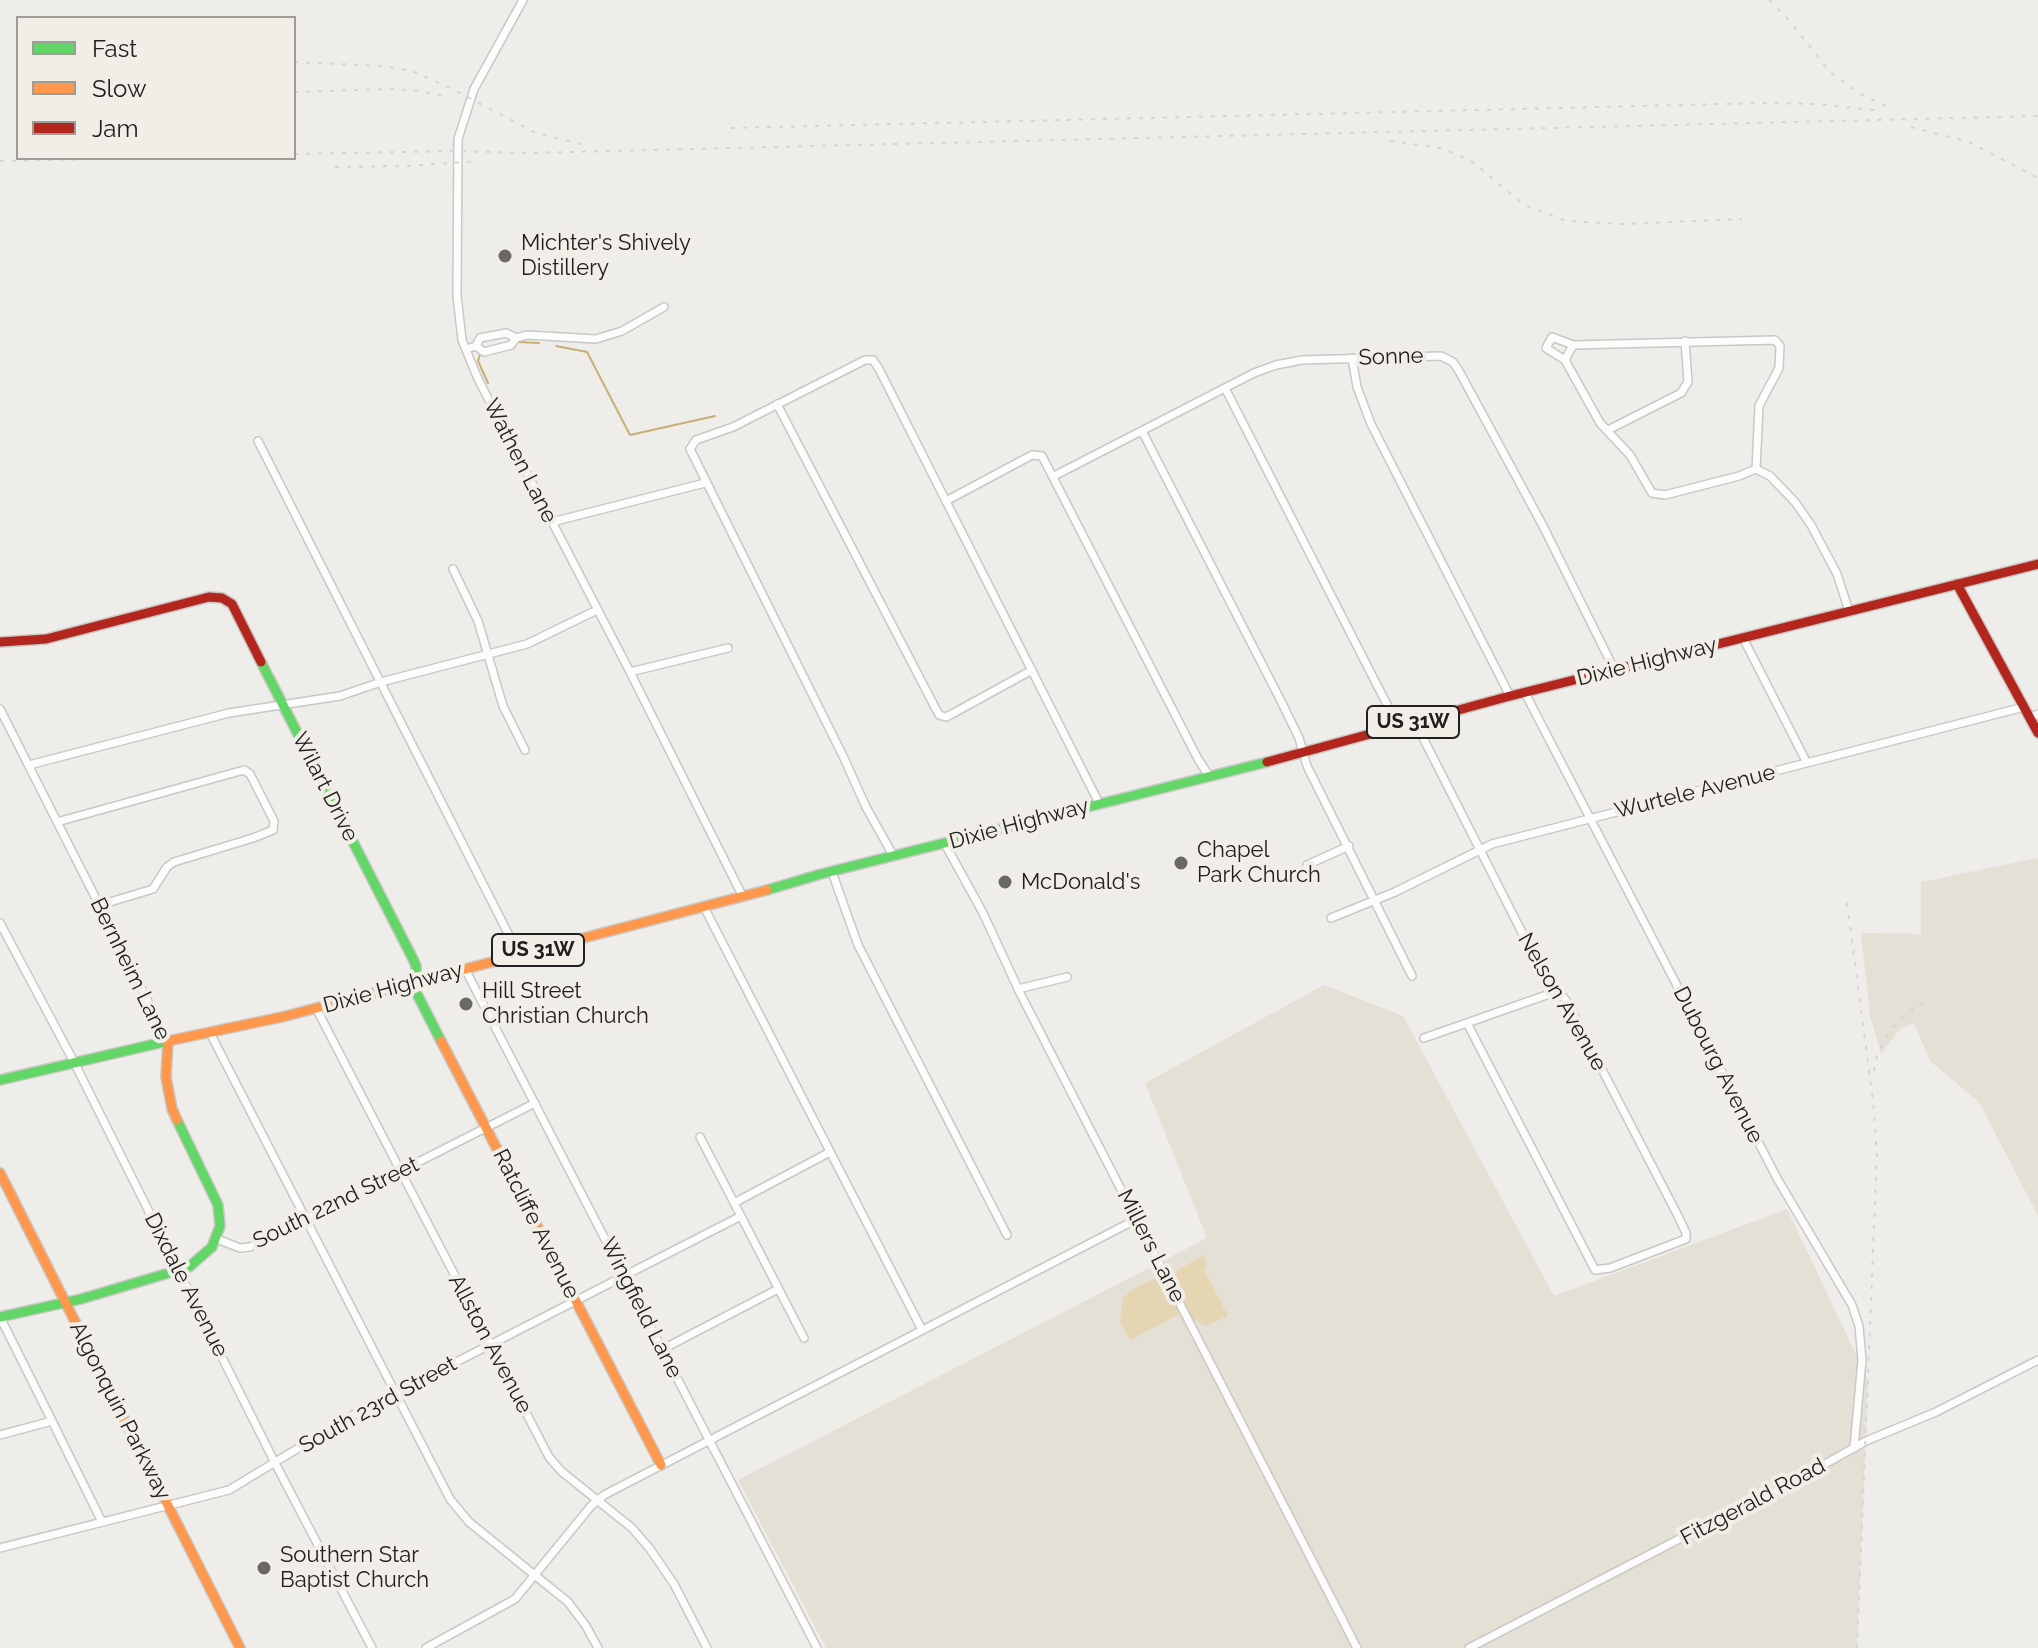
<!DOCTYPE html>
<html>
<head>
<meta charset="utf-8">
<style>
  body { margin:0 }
  #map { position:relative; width:2038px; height:1648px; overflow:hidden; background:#efede9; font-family:Raleway,sans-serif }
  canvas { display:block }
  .legend { position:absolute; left:16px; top:16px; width:280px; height:144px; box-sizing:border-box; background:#f1eee7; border:2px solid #9e9c97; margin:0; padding:10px 14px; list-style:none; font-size:24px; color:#21201e }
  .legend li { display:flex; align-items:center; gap:16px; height:40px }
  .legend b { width:40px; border:2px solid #9e9c97 }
</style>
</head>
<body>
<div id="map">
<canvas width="2038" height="1648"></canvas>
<ul class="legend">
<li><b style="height:10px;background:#63d668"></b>Fast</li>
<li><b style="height:10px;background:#ff974d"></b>Slow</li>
<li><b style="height:10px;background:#b3261e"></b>Jam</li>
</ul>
</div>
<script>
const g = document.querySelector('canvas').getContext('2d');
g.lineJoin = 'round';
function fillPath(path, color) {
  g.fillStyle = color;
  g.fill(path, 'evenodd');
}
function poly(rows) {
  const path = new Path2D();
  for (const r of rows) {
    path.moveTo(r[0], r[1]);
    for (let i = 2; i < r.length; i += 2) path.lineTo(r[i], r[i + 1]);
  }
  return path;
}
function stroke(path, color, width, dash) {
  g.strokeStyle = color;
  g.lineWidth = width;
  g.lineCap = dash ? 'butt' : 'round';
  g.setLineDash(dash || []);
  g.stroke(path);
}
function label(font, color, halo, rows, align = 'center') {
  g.font = font + ' Raleway,sans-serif';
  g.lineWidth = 8;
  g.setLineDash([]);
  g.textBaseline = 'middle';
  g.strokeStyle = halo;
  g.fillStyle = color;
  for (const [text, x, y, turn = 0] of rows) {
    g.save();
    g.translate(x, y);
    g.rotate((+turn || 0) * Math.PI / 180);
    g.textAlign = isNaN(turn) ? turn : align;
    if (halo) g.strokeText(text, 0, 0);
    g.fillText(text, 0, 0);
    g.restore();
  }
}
const built = poly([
  [2038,858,2038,1216,1979,1102,1930,1061,1914,1023,1901,1028,1881,1054,1870,1016,1861,933,1921,934,1921,882],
  [1324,985,1403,1016,1554,1296,1787,1209,1868,1380,1857,1648,826,1648,738,1480,1207,1238,1145,1083]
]);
const green = poly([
  [1204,1255,1207,1265,1204,1269,1228,1316,1205,1326,1192,1318,1173,1279,1178,1270],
  [1154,1279,1164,1282,1179,1314,1130,1340,1120,1321,1123,1298,1132,1290]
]);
const stream = poly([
  [518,342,539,343],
  [556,346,587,352,630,435,715,416],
  [481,351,478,361,488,383]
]);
const street = poly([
  [523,0,474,89,458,139,457,296,462,340,478,379,630,672,743,897],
  [516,338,527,335,596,339,622,331,664,307],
  [466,349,476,346,480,338,506,333,516,338,511,345,484,352,476,346],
  [1352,358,1357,387,1371,424,1510,696],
  [1565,360,1546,348,1552,337,1573,345],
  [1225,388,1398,726],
  [777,404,939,715,946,717,952,714,1032,670],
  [1608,430,1681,393,1688,382,1685,341],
  [1142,431,1281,701,1299,738,1307,766,1412,976],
  [258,441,519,955],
  [1756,469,1759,406,1779,368,1780,346,1775,340,1573,345,1565,360,1600,423,1630,455,1652,493,1665,495,1739,476,1756,469,1770,476,1795,502,1811,525,1837,574,1849,611],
  [1054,476,1254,373,1276,365,1302,360,1441,356,1453,362,1459,371,1543,526,1615,671],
  [946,501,1032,455,1042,456,1198,759,1209,776],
  [552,522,705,483],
  [453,569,478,621,503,706,525,750],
  [1743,638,1807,763],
  [630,672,728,648],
  [1525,693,1778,1180,1852,1305,1859,1326,1862,1360,1854,1448],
  [0,709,168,1041],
  [2030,718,2038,714],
  [1415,722,1537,962,1567,1002,1678,1216,1686,1233,1686,1239,1610,1268,1595,1270,1467,1023],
  [29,765,229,713,340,696,381,682,527,644,597,610],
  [57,822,244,770,250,774,274,821,273,830,253,838,174,862,167,867,153,889,100,905],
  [945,844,983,913,1020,993,1357,1648],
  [894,857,866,807,843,756,690,449,696,440,733,427,865,360,873,360,879,369,1099,803],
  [1307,865,1349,846],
  [832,872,858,945,1007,1235],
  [704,907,922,1330],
  [1331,918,1395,892,1492,844,2024,707],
  [0,923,74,1062,275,1463,372,1648],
  [465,969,817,1648],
  [1018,989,1067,977],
  [316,1008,549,1457,561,1471,632,1528,650,1549,674,1584,707,1648],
  [210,1033,450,1499,469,1522,568,1602,586,1626,598,1648],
  [1424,1038,1558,991],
  [700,1137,804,1338],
  [734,1203,830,1152],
  [217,1239,240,1248,250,1247,535,1103],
  [663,1349,778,1289],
  [52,1421,102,1522],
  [0,1435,52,1421,0,1317],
  [0,1548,229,1490,353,1415,741,1216],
  [426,1648,515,1599,591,1506,604,1495,1137,1219],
  [1469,1648,1714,1521,1777,1491,1866,1441,1936,1412,2038,1360]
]);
const fast = poly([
  [261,662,413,959,416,966,416,992,441,1041],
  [767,890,821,874,1267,762],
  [0,1080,168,1041],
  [0,1317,81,1299,189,1267,212,1247,220,1226,218,1205,177,1120]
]);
const slow = poly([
  [441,1041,661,1465],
  [177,1120,172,1109,166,1077,168,1041,282,1017,767,890],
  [0,1173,240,1648]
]);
const jam = poly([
  [1957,584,2038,733],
  [0,642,46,639,209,597,222,598,232,604,261,662],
  [1267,762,1510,696,2038,564]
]);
const rail = poly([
  [1769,0,1788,19,1830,72,1857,92,1885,106],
  [294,62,383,66,412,71,452,89,536,133,581,144],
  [294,92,395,89,420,91,450,97],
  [1911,127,1969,142,2038,178],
  [731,128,1765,103,1817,104,1882,111],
  [1390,141,1435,147,1457,154,1474,163,1524,205,1566,221,1622,224,1742,219],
  [294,154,453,151,529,153,2038,116],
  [0,161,142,158],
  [335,167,409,166,478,161],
  [1847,903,1873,1101,1877,1153,1857,1648],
  [1874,1071,1877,1055,1888,1033,1906,1014,1925,1001]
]);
const markers = [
  [505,256,8,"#696865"],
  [1181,863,8,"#696865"],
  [1005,882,8,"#696865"],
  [466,1004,8,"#696865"],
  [264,1568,8,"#696865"]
];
const shields = [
  [1413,722,92],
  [538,950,92]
];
const shieldNames = [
  ["US 31W",1413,722],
  ["US 31W",538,950]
];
const poiNames = [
  ["Michter's Shively",521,243],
  ["Distillery",521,268],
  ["Chapel",1197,850],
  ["Park Church",1197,875],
  ["McDonald's",1021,882],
  ["Hill Street",482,991],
  ["Christian Church",482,1016],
  ["Southern Star",280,1555],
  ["Baptist Church",280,1580]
];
const streetNames = [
  ["Sonne",1391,357,-2],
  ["Wathen Lane",520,461,63],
  ["Dixie Highway",1647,662,-14],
  ["Wilart Drive",325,787,63],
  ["Wurtele Avenue",1695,792,-14],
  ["Dixie Highway",1019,824,-15],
  ["Bernheim Lane",130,969,64],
  ["Dixie Highway",393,988,-15],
  ["Nelson Avenue",1562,1002,60],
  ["Dubourg Avenue",1718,1065,63],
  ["South 22nd Street",336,1203,-26],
  ["Ratcliffe Avenue",536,1224,63],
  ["Millers Lane",1151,1246,63],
  ["Dixdale Avenue",186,1285,63],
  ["Wingfield Lane",641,1308,63],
  ["Allston Avenue",490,1344,62],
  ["South 23rd Street",378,1405,-29],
  ["Algonquin Parkway",120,1411,63],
  ["Fitzgerald Road",1753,1502,-28]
];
fillPath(built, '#e4e0d6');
fillPath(green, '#e6d5b3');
stroke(stream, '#c8af76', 2);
stroke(street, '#c9c8c4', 10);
stroke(fast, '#c9c8c4', 12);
stroke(slow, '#c9c8c4', 12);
stroke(jam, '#c9c8c4', 12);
stroke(street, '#fdfcfc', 7);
stroke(fast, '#63d668', 9);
stroke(slow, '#ff974d', 9);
stroke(jam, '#b3261e', 9);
stroke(rail, '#d5d4d4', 2, [4, 8]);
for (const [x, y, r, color] of markers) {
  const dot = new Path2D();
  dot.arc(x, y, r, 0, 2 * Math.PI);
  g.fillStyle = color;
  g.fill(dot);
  stroke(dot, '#f1eee7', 3);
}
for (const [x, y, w] of shields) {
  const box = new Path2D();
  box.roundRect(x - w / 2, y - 16, w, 32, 6);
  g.fillStyle = '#f1eee7';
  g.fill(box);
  stroke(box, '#21201e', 2);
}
label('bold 20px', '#21201e', null, shieldNames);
label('22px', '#21201e', '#f1eee7', poiNames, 'left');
label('22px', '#21201e', '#f1eee7', streetNames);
</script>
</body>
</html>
